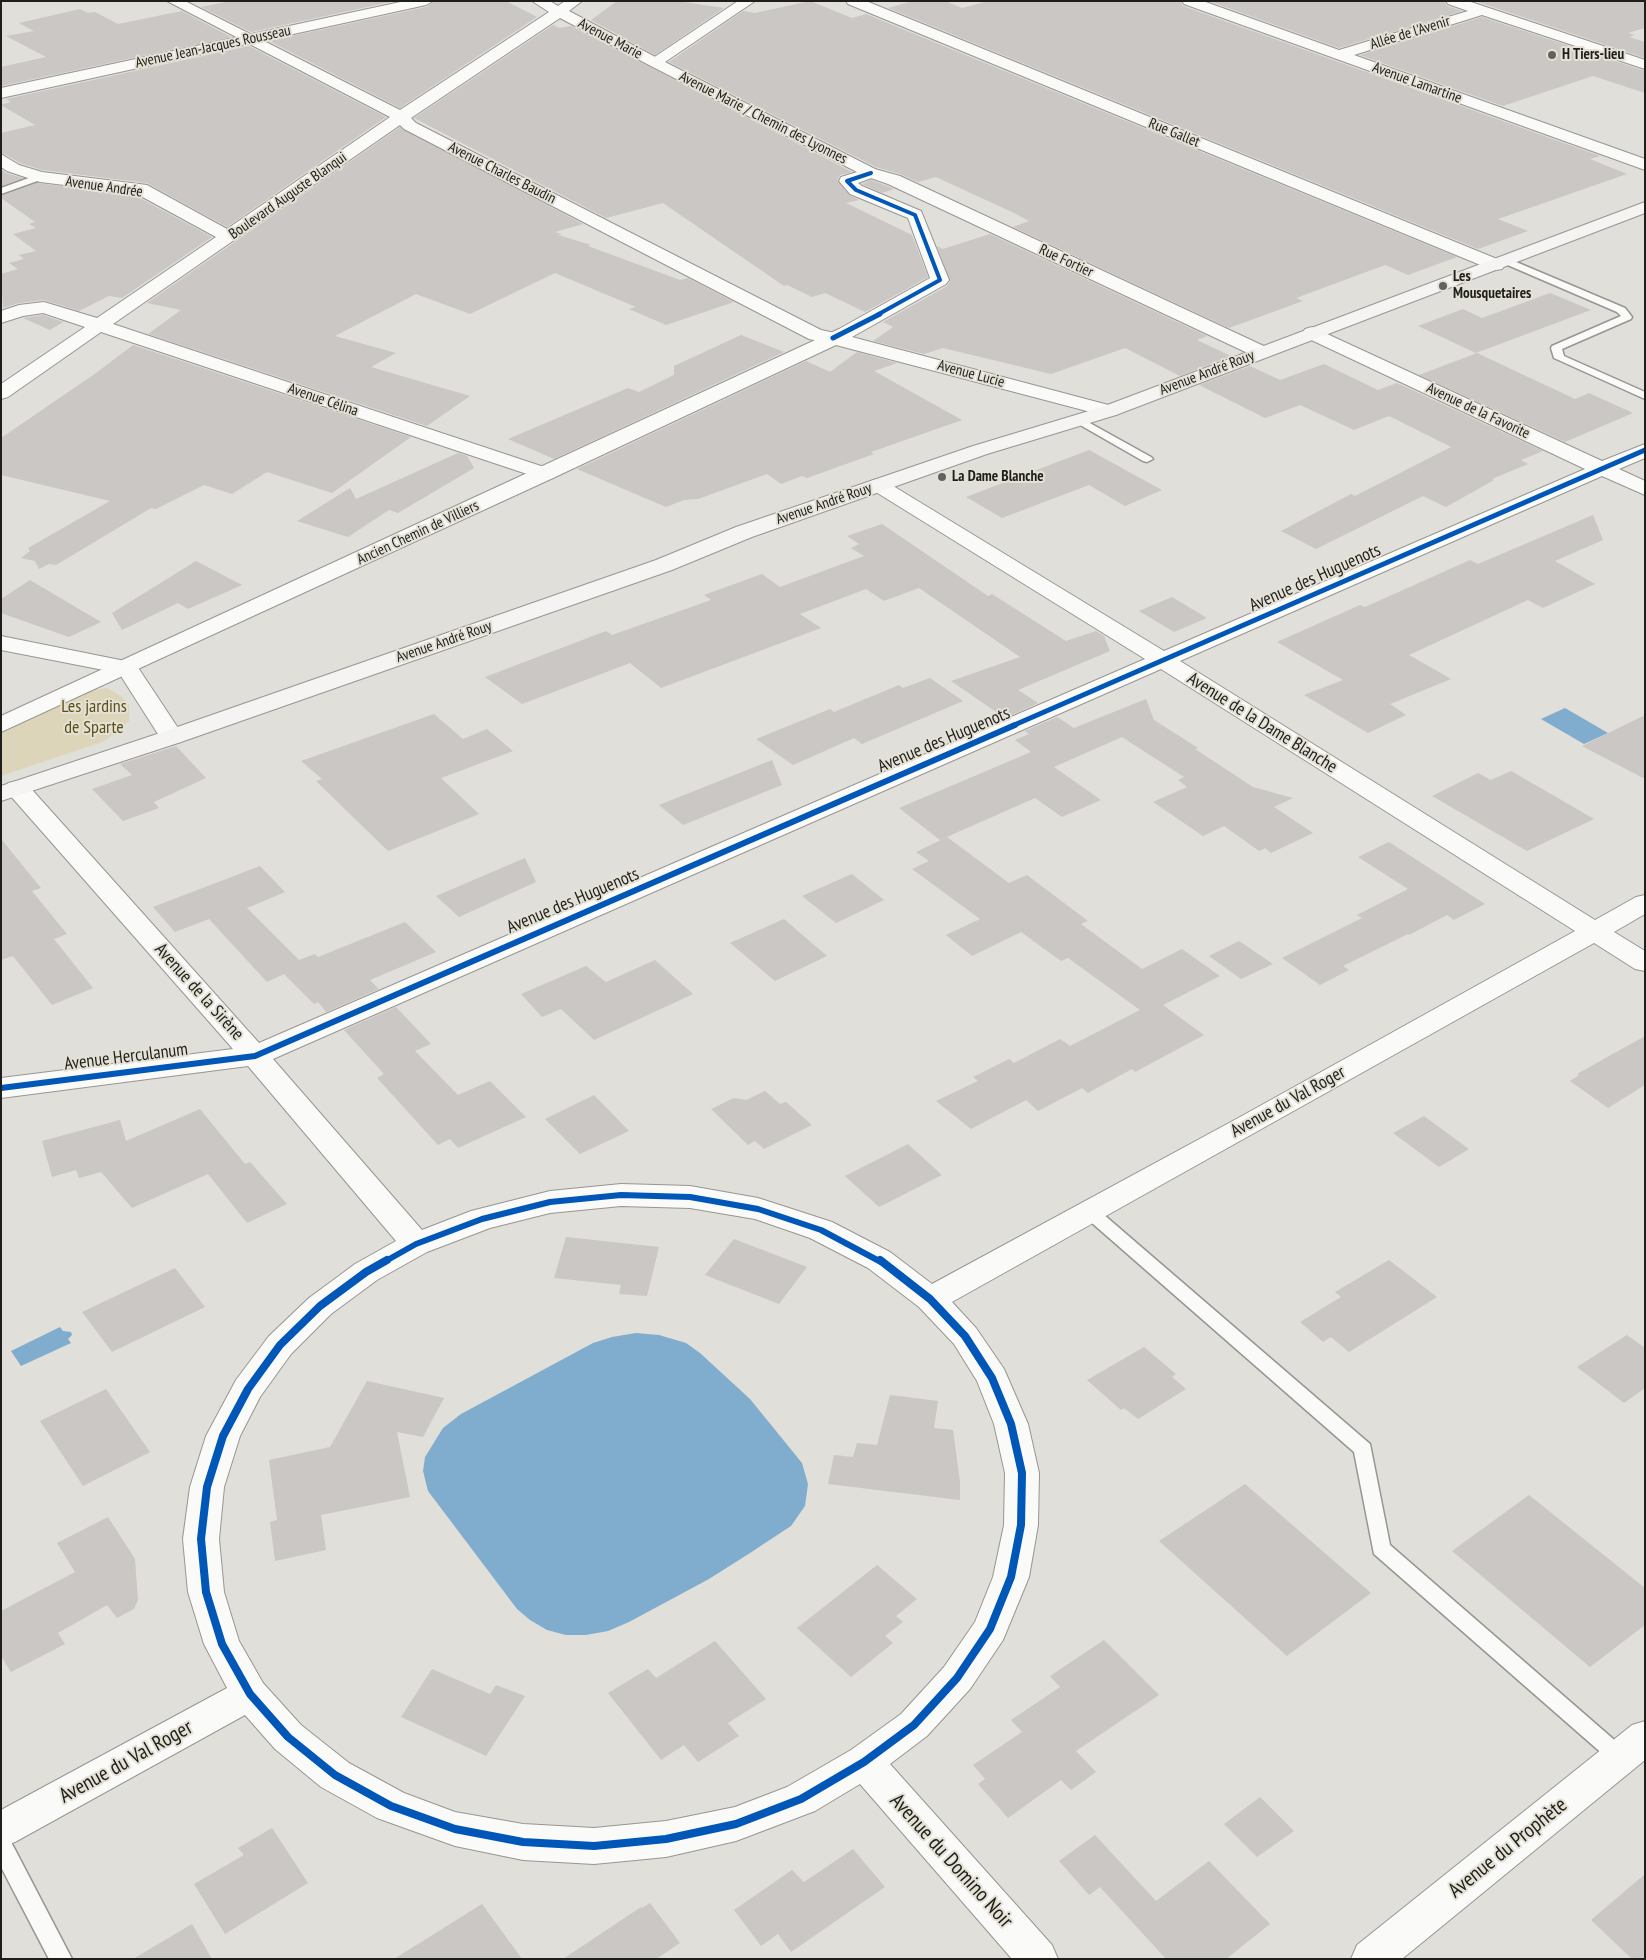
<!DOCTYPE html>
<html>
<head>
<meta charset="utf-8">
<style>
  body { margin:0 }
  #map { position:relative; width:1646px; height:1960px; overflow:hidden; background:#e0dfda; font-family:"PT Sans Narrow",sans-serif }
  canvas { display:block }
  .frame { position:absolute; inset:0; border:2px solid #1f1e1a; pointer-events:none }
</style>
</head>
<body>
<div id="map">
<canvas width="1646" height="1960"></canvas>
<div class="frame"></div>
</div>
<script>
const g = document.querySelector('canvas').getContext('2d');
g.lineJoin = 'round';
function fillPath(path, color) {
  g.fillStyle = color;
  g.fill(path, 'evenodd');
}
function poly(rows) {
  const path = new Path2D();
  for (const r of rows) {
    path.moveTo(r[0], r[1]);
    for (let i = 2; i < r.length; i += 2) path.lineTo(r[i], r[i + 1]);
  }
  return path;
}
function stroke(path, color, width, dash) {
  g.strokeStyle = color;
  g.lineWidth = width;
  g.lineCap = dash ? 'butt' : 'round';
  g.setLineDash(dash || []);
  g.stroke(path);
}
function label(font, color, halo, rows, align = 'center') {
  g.font = font + ' "PT Sans Narrow",sans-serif';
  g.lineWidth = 4;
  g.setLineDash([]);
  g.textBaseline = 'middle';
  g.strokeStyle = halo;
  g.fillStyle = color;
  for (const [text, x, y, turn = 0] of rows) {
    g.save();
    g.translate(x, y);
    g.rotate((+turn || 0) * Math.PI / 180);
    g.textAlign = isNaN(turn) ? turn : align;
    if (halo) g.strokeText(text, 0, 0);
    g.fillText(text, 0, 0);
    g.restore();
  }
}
const green = poly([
  [107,688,120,695,129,705,129,721,105,741,1,776,1,732,92,690]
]);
const water = poly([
  [1565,708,1608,733,1584,744,1541,719],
  [60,1327,63,1331,71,1332,72,1335,68,1339,71,1343,21,1366,11,1351],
  [636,1333,659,1335,686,1343,700,1353,750,1399,802,1463,808,1484,805,1506,791,1526,750,1553,709,1579,629,1622,608,1631,586,1635,566,1635,547,1630,530,1620,517,1609,428,1491,423,1471,425,1457,443,1428,461,1414,593,1343,612,1337]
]);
const building = poly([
  [230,1,395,1,251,32,201,7],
  [435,1,506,1,537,17,400,108,269,41,426,7],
  [617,1,677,1,724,8,655,55,591,20],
  [810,1,852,18,866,14,1457,257,1408,275,1385,265,1296,298,1303,301,1229,328,1013,227,1029,221,1014,213,936,177,918,182,900,174,876,167,669,62,743,11,755,13],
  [913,1,945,1,962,8,988,1,1180,1,1183,6,1600,156,1590,159,1627,174,1498,219,1528,231,1478,249,888,8],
  [1209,1,1444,1,1447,6,1462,11,1339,48],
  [1475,1,1645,1,1645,28,1628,33,1635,35,1629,37,1645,42,1645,58],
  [80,9,88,13,95,12,118,24,182,11,231,37,1,86,1,67,46,57,6,36,34,31,19,23],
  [1482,17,1645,71,1645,93,1593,76,1503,106,1360,55],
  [553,25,559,28,571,26,852,172,840,175,837,180,849,195,859,200,846,203,912,235,928,277,865,312,825,293,812,297,787,285,784,286,663,203,606,218,414,118],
  [249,46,386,117,227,227,147,183,42,170,20,163,1,152,1,133,35,125,1,105,11,102,6,99],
  [400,127,583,224,555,232,562,234,558,235,591,245,588,246,680,280,688,278,734,302,666,325,629,309,636,307,555,273,470,314,416,294,335,336,396,353,371,367,470,396,427,426,148,334,181,310,147,303],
  [1,169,6,173,23,178,1,186],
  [871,180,887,186,894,189,882,193,862,184],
  [37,183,136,196,212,237,122,298,109,296,79,311,44,300,19,303,3,308,1,274,18,269,9,263,24,259,19,255,36,251,13,234,36,228,29,224,35,222,1,198,1,196],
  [990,234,1207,336,1197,340,1231,356,1180,376,1125,348,1051,374,943,348,924,354,873,341,893,327,883,322,947,286,950,281,937,246,943,249],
  [1550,293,1591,310,1476,353,1418,326,1463,309,1482,318],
  [43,315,63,322,50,330,23,318],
  [741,335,784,352,554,459,508,439,628,388,639,392,674,375,674,366],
  [133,345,411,437,332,493,267,472,232,494,204,485,156,509,151,508,56,565,49,564,39,569,35,561,21,558,30,551,28,548,110,501,1,475,1,438,96,373],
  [857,352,897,363,874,371,962,420,871,452,874,454,807,478,802,476,781,484,767,474,698,499,684,500,666,507,577,469,806,361,830,372],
  [1477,353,1575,399,1589,393,1633,413,1565,442,1419,375],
  [1324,364,1378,390,1397,383,1543,451,1521,460,1528,464,1492,479,1494,480,1446,507,1423,496,1316,549,1281,531,1351,494,1355,496,1451,447,1389,416,1354,430,1300,405,1265,418,1199,385,1250,366,1280,380],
  [1089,450,1162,490,1125,506,1089,485,1002,518,966,497],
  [458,453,467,456,474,468,398,513,389,510,348,537,297,521,350,488,356,499],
  [1593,515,1603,540,1555,561,1595,584,1543,608,1528,600,1409,655,1451,679,1390,704,1406,715,1368,733,1304,695,1343,680,1277,642,1360,605,1365,607,1470,560,1478,564],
  [882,524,988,596,992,594,1066,641,1096,631,1104,636,1110,651,1018,690,1038,703,1005,718,951,681,1020,657,919,588,884,601,866,589,800,614,821,628,661,688,630,663,522,704,485,677,606,631,612,635,711,600,704,595,762,574,780,587,864,556,851,548,859,544,847,536],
  [196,561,242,585,188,609,178,603,122,630,112,613],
  [30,580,101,622,69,637,1,613,1,599],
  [1172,597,1207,618,1174,632,1139,611],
  [930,678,963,701,862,744,854,738,793,765,756,739,830,709,834,712,899,685,903,688],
  [1146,699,1154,720,1198,748,1195,749,1253,787,1293,798,1274,807,1313,833,1271,853,1265,848,1259,851,1224,826,1203,836,1153,802,1187,787,1178,780,1184,777,1122,737,1054,767,1101,800,1062,817,1035,798,940,840,899,808,1031,752,1015,740,1029,734,1025,731,1057,717,1074,728],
  [434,714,463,739,487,729,513,751,441,778,479,814,388,851,316,781,322,779,301,761],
  [1645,715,1645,779,1582,746],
  [176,746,206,778,154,802,159,808,123,821,92,789,132,775,120,764],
  [772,760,782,785,683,825,659,805],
  [1511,771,1570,805,1594,819,1527,851,1432,796,1478,773,1491,780],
  [947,837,1009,883,1027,875,1088,921,1081,924,1142,969,1182,949,1220,976,1163,1005,1204,1035,1135,1072,1132,1069,1088,1093,1082,1088,1038,1111,1026,1100,971,1129,936,1101,978,1081,973,1077,1009,1059,1014,1063,1060,1039,1070,1046,1140,1010,1068,958,1061,961,1021,932,972,956,946,935,980,919,912,869,929,861,916,852],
  [1,839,41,888,32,891,67,934,54,939,93,988,52,1005,13,956,1,960],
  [1389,842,1485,904,1454,920,1447,915,1409,935,1408,934,1343,966,1349,970,1320,985,1282,958,1362,918,1357,915,1408,889,1358,857],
  [525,858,536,882,459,917,436,896],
  [260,866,285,892,247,908,299,960,315,954,318,957,405,922,436,952,370,980,379,989,326,1012,318,1002,314,1004,284,974,267,982,209,919,175,932,153,907],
  [852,874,884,900,836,923,802,896],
  [784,919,827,956,775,981,730,943],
  [1239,941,1273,964,1241,979,1209,956],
  [655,960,693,994,594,1040,561,1009,542,1017,521,994,586,966,606,982],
  [396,1007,431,1044,415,1051,458,1095,490,1081,526,1117,458,1148,450,1139,438,1145,377,1078,384,1074,344,1030],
  [1645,1036,1645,1085,1608,1108,1570,1081,1579,1075,1577,1074],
  [765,1091,780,1104,786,1102,812,1125,764,1149,755,1141,748,1145,711,1109,734,1098,746,1100],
  [594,1095,629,1131,580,1154,545,1119],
  [200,1109,245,1164,250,1162,287,1204,247,1223,208,1174,132,1208,101,1172,79,1178,76,1170,52,1177,42,1141,120,1120,126,1141],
  [1424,1116,1469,1149,1439,1167,1393,1133],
  [908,1144,942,1175,879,1207,845,1176],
  [566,1237,659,1247,647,1296,619,1294,621,1285,554,1278],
  [734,1239,807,1267,779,1304,705,1275],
  [1389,1260,1437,1297,1349,1352,1331,1337,1323,1342,1300,1322,1341,1297,1335,1292],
  [175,1268,205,1307,112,1352,82,1312],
  [1627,1335,1645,1348,1645,1388,1624,1403,1577,1367],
  [1144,1347,1176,1374,1172,1377,1186,1389,1138,1419,1124,1408,1121,1410,1087,1380],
  [367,1381,444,1398,423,1437,397,1432,410,1497,321,1515,326,1550,275,1561,270,1522,277,1520,269,1460,330,1447],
  [106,1389,150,1452,83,1486,40,1421],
  [890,1395,938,1401,934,1428,953,1430,960,1482,960,1500,828,1484,834,1455,853,1457,857,1443,877,1445],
  [1245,1484,1371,1593,1287,1656,1159,1541],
  [1529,1495,1645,1588,1645,1625,1590,1667,1452,1551],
  [108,1517,135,1559,138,1600,134,1609,117,1618,107,1605,58,1633,65,1644,11,1672,1,1656,1,1611,75,1572,57,1543],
  [877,1565,917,1599,896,1616,903,1622,885,1636,893,1643,851,1677,797,1628],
  [1104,1640,1159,1695,1076,1751,1096,1772,1071,1790,1061,1780,1008,1818,978,1784,985,1779,973,1765,1022,1732,1011,1720,1060,1687,1050,1676],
  [715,1641,766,1699,728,1723,739,1736,698,1762,684,1745,661,1760,608,1693,648,1669,656,1678],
  [432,1669,490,1694,496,1685,525,1696,486,1756,401,1717],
  [1260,1797,1294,1831,1257,1857,1224,1824],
  [272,1828,308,1883,225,1934,194,1884,244,1855,238,1848],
  [1095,1835,1156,1901,1209,1861,1270,1924,1226,1959,1166,1959,1100,1887,1089,1895,1059,1861],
  [853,1849,885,1887,791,1952,778,1934,761,1946,734,1910,792,1870,804,1882],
  [1645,1874,1645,1959,1632,1959,1591,1920],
  [650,1903,680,1943,656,1959,563,1959,641,1907,642,1908],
  [482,1904,522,1959,394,1959],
  [192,1924,212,1959,133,1959]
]);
const service = poly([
  [40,174,45,177,43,179,1,194,1,188,40,174],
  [1503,259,1509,259,1625,308,1632,317,1631,319,1562,349,1564,356,1645,392,1645,399,1554,358,1551,348,1552,346,1621,316,1617,312,1503,263,1503,259],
  [1079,417,1151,457,1153,459,1147,462,1143,461,1075,422,1074,420,1079,417],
  [1090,1206,1096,1208,1370,1444,1390,1545,1627,1751,1630,1757,1627,1763,1620,1766,1613,1763,1374,1554,1354,1452,1084,1216,1082,1212,1084,1208,1090,1206],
  [1,1835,9,1838,72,1959,49,1959,1,1867,1,1835]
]);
const minor = poly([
  [167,1,185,1,400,110,549,12,532,1,550,1,558,6,565,1,582,1,569,11,659,59,661,62,659,65,649,65,560,18,411,118,416,123,821,330,840,334,842,338,840,342,833,344,809,339,404,129,400,125,113,324,553,470,556,474,553,478,546,480,539,478,101,332,8,397,1,399,1,384,85,327,43,313,23,316,1,323,1,311,19,305,44,302,97,318,216,237,137,194,40,182,7,171,1,167,1,154,19,165,42,172,147,185,227,229,390,117,167,1],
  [1182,1,1203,1,1339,50,1468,11,1448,4,1446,1,1468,1,1645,60,1645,69,1482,15,1354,55,1645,159,1645,170,1184,4,1182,1],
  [871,168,900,176,1268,348,1270,352,1268,356,1261,358,1254,356,888,184,865,176,863,173,865,170,871,168],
  [1312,327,1602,461,1645,444,1645,458,1619,469,1645,481,1645,495,1602,476,1180,661,1595,920,1636,897,1645,895,1645,914,1614,932,1645,951,1645,971,1635,969,1594,943,952,1302,976,1328,1004,1369,1028,1424,1039,1473,1038,1525,1029,1577,1003,1640,970,1689,927,1736,890,1764,1052,1945,1058,1959,1012,1959,860,1784,815,1811,736,1841,666,1857,594,1864,523,1860,455,1846,377,1818,321,1787,275,1749,245,1715,15,1842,1,1847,1,1810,227,1688,204,1644,188,1592,183,1539,190,1487,206,1436,236,1380,269,1336,309,1298,355,1264,396,1241,248,1066,1,1098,1,1078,233,1049,8,793,5,788,8,783,17,781,26,783,259,1043,1145,659,871,489,868,485,871,481,878,479,885,481,1164,651,1585,469,1305,337,1303,333,1305,329,1312,327],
  [1161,669,1575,931,1240,1117,932,1284,890,1252,832,1222,758,1198,690,1186,621,1184,550,1191,471,1211,422,1230,273,1059,1161,669],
  [621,1206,690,1208,755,1219,810,1238,868,1268,919,1307,954,1344,977,1381,994,1424,1005,1473,1004,1525,993,1577,975,1622,944,1667,901,1714,851,1750,787,1787,735,1807,666,1821,594,1828,523,1824,455,1812,404,1793,349,1763,301,1725,263,1683,239,1641,224,1592,219,1539,224,1487,240,1436,260,1397,291,1354,331,1314,377,1280,427,1252,490,1228,550,1213,621,1206],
  [1,636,135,663,184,737,181,742,172,744,163,742,119,673,1,650,1,636],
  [1645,1721,1645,1760,1402,1959,1351,1959,1357,1945,1632,1725,1645,1721]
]);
const tertiary = poly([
  [405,1,433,1,426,5,1,98,1,88,405,1],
  [738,1,755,1,665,62,877,170,879,173,877,176,858,183,862,186,921,211,949,280,946,284,852,337,1116,407,1119,411,1116,415,1102,415,836,345,553,478,1,732,1,716,839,329,930,278,908,218,850,194,839,181,841,177,857,172,649,65,647,62,738,1],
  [846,1,866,1,1502,261,1505,265,1502,269,1496,270,1490,269,848,4,846,1]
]);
const secondary = poly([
  [1645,202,1645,213,1116,415,987,454,752,537,672,570,181,742,1,801,1,786,163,732,656,560,736,527,973,446,1102,407,1645,202]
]);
const cyclewayFar3 = poly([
  [871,173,847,181,856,190,915,215,940,280,877,315]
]);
const cyclewayFar2 = poly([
  [833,338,880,314],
  [1012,726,1645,450]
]);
const cyclewayFar1 = poly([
  [1,1088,255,1056,1015,725],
  [384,1262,416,1244,482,1219,550,1202,621,1195,690,1197,758,1209,821,1230,881,1262]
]);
const cycleway = poly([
  [387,1260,366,1272,320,1306,280,1345,248,1389,223,1436,207,1487,201,1539,206,1592,222,1644,250,1694,288,1737,335,1775,391,1806,455,1829,523,1842,594,1846,666,1839,736,1824,801,1799,864,1762,914,1725,957,1678,990,1629,1011,1577,1021,1525,1022,1473,1011,1424,992,1378,965,1336,930,1299,880,1260]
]);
const markers = [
  [1552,55,5,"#63625d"],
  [1443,286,5,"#63625d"],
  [942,477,5,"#63625d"]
];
const farStreetnames = [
  ["Allée de l'Avenir",1410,33,-17],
  ["Avenue Marie",610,39,28],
  ["Avenue Jean-Jacques Rousseau",213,47,-12],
  ["Avenue Lamartine",1417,83,20],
  ["Avenue Marie / Chemin des Lyonnes",763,118,27],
  ["Rue Gallet",1174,133,22],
  ["Avenue Charles Baudin",502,173,27],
  ["Avenue Andrée",104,187,8],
  ["Boulevard Auguste Blanqui",288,196,-35],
  ["Rue Fortier",1066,261,25],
  ["Avenue André Rouy",1207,373,-21],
  ["Avenue Lucie",971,374,15],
  ["Avenue Célina",323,400,19],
  ["Avenue de la Favorite",1478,411,25],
  ["Avenue André Rouy",824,504,-19],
  ["Ancien Chemin de Villiers",418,533,-25],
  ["Avenue André Rouy",444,642,-19]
];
const farPoinames = [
  ["H Tiers-lieu",1562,55],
  ["Les",1453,277],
  ["Mousquetaires",1453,294],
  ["La Dame Blanche",952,477]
];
const streetNames = [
  ["Avenue des Huguenots",1315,578,-24],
  ["Avenue de la Dame Blanche",1262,723,32],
  ["Avenue des Huguenots",944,740,-23],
  ["Avenue des Huguenots",573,901,-23],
  ["Avenue de la Sirène",199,992,48],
  ["Avenue Herculanum",126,1057,-7],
  ["Avenue du Val Roger",1288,1102,-29]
];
const parkNames = [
  ["Les jardins",94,707],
  ["de Sparte",94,728]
];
const nearStreetnames = [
  ["Avenue du Val Roger",126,1762,-29],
  ["Avenue du Prophète",1508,1848,-39],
  ["Avenue du Domino Noir",951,1861,48]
];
fillPath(green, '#ddd5ba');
fillPath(water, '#80adcd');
fillPath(building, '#cac7c4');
stroke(service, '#979692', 3);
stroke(minor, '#979692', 2);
stroke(tertiary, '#979692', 2);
stroke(secondary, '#979692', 2);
fillPath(service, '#fafaf9');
fillPath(minor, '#fafaf9');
fillPath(tertiary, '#fafaf9');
fillPath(secondary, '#f6f3f3');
stroke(cyclewayFar3, '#0057b8', 4);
stroke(cyclewayFar2, '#0057b8', 5);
stroke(cyclewayFar1, '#0057b8', 6);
stroke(cycleway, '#0057b8', 8);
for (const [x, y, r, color] of markers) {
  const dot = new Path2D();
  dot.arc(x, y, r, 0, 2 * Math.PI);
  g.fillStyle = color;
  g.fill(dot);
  stroke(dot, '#e4e1d6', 2);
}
label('15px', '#1f1e1a', '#e4e1d6', farStreetnames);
label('bold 15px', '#1f1e1a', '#e4e1d6', farPoinames, 'left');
label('18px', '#1f1e1a', '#e4e1d6', streetNames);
label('18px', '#5d4e15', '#e4e1d6', parkNames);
label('21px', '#1f1e1a', '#e4e1d6', nearStreetnames);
</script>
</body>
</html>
